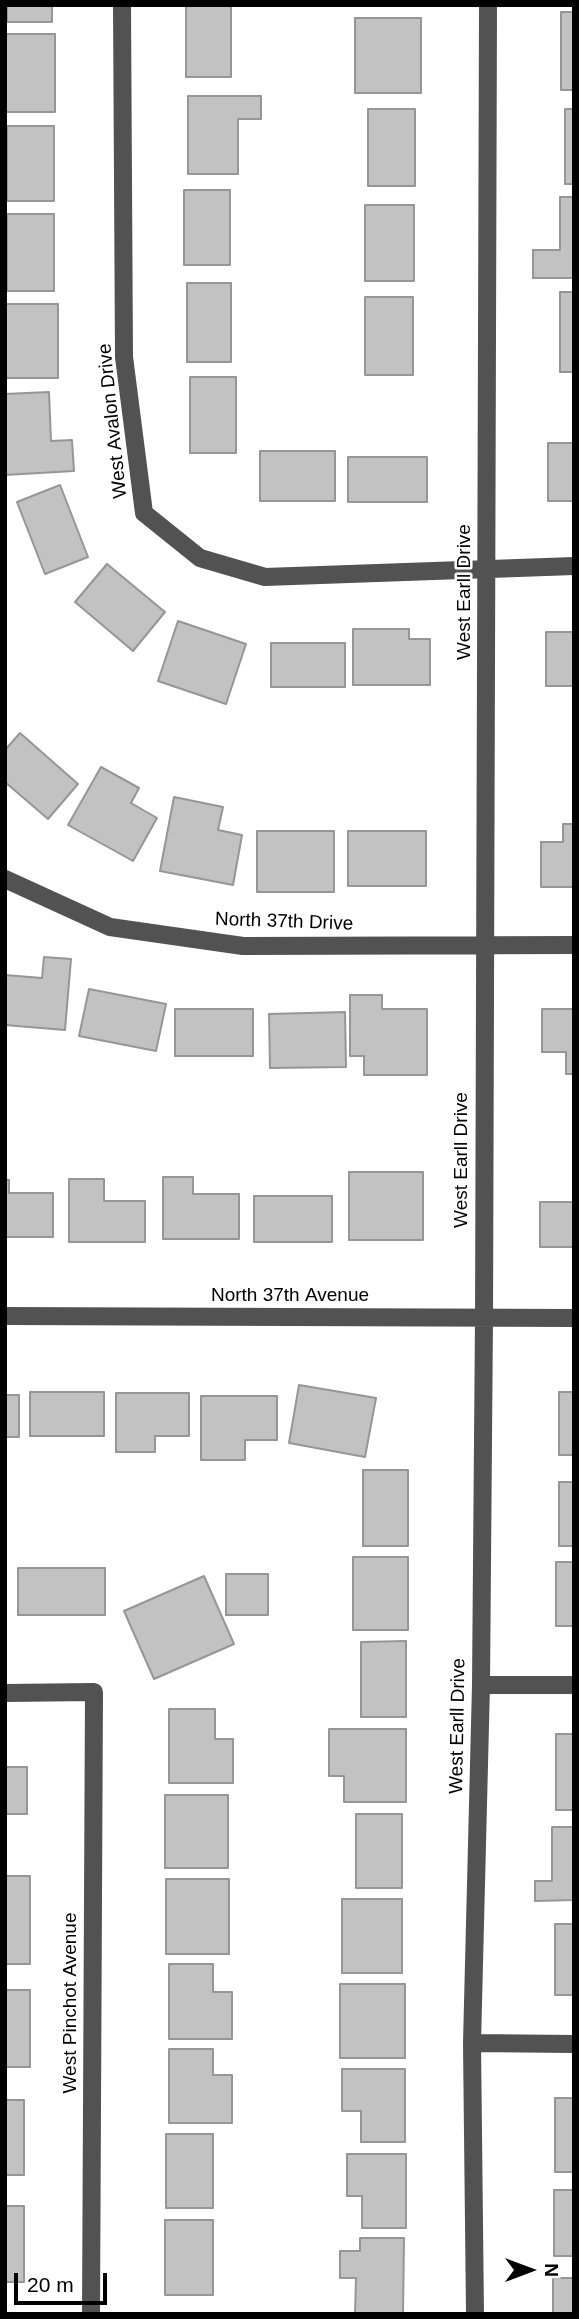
<!DOCTYPE html>
<html>
<head>
<meta charset="utf-8">
<style>
  body { margin:0 }
  #map { position:relative; width:579px; height:2319px; overflow:hidden; background:#fff; font-family:Helvetica,sans-serif }
  canvas { display:block }
  .frame { position:absolute; inset:0; border:7px solid #000; pointer-events:none }
  .north { position:absolute; left:495px; top:2235px; width:70px; height:70px; -webkit-text-stroke:5px #fff; paint-order:stroke; rotate:90deg; font-size:19px; font-weight:700; line-height:28px; text-align:center; color:#000 }
  .north::after { content:''; display:block; margin:auto; width:24px; height:32px; background:#000; clip-path:polygon(50% 0,100% 100%,50% 72%,0 100%) }
  .scale { position:absolute; left:14px; top:2273px; width:93px; height:32px; box-sizing:border-box; border:4px solid #000; border-top:0; padding-left:9px; font-size:21px; line-height:24px; white-space:nowrap; color:#000; -webkit-text-stroke:5px #fff; paint-order:stroke }
</style>
</head>
<body>
<div id="map">
<canvas width="579" height="2319"></canvas>
<div class="frame"></div>
<div class="north">N</div>
<div class="scale">20 m</div>
</div>
<script>
const g = document.querySelector('canvas').getContext('2d');
g.lineJoin = 'round';
function fillPath(path, color) {
  g.fillStyle = color;
  g.fill(path, 'evenodd');
}
function poly(rows) {
  const path = new Path2D();
  for (const r of rows) {
    path.moveTo(r[0], r[1]);
    for (let i = 2; i < r.length; i += 2) path.lineTo(r[i], r[i + 1]);
  }
  return path;
}
function stroke(path, color, width, dash) {
  g.strokeStyle = color;
  g.lineWidth = width;
  g.lineCap = dash ? 'butt' : 'round';
  g.setLineDash(dash || []);
  g.stroke(path);
}
function label(font, color, halo, rows, align = 'center') {
  g.font = font + ' Helvetica,sans-serif';
  g.lineWidth = 5;
  g.setLineDash([]);
  g.textBaseline = 'middle';
  g.strokeStyle = halo;
  g.fillStyle = color;
  for (const [text, x, y, turn = 0] of rows) {
    g.save();
    g.translate(x, y);
    g.rotate((+turn || 0) * Math.PI / 180);
    g.textAlign = isNaN(turn) ? turn : align;
    if (halo) g.strokeText(text, 0, 0);
    g.fillText(text, 0, 0);
    g.restore();
  }
}
const building = poly([
  [7,5,52,5,52,22,7,22,7,5],
  [186,5,231,5,231,77,186,77,186,5],
  [561,12,574,12,574,90,561,90,561,12],
  [355,18,421,18,421,93,355,93,355,18],
  [5,34,55,34,55,112,5,112,5,34],
  [188,96,261,96,261,119,238,119,238,174,188,174,188,96],
  [368,109,415,109,415,186,368,186,368,109],
  [565,109,574,109,574,184,565,184,565,109],
  [7,126,54,126,54,201,7,201,7,126],
  [184,190,230,190,230,265,184,265,184,190],
  [560,197,574,197,574,278,533,278,533,250,560,250,560,197],
  [365,205,414,205,414,281,365,281,365,205],
  [7,214,54,214,54,291,7,291,7,214],
  [187,283,231,283,231,362,187,362,187,283],
  [560,292,574,292,574,372,560,372,560,292],
  [365,297,413,297,413,375,365,375,365,297],
  [5,304,58,304,58,378,5,378,5,304],
  [190,377,236,377,236,453,190,453,190,377],
  [49,392,51,441,72,440,74,471,5,475,5,394,49,392],
  [548,443,574,443,574,501,548,501,548,443],
  [260,451,335,451,335,501,260,501,260,451],
  [348,457,427,457,427,502,348,502,348,457],
  [60,485,88,557,45,574,17,502,60,485],
  [107,564,165,612,133,651,75,602,107,564],
  [178,621,246,644,226,704,158,681,178,621],
  [353,629,409,629,409,639,430,639,430,685,353,685,353,629],
  [546,632,574,632,574,686,546,686,546,632],
  [271,643,345,643,345,687,271,687,271,643],
  [20,733,78,784,48,819,5,782,5,750,20,733],
  [101,767,139,788,131,803,157,818,133,861,68,825,101,767],
  [174,797,223,807,218,830,242,835,233,885,160,871,174,797],
  [563,824,574,824,574,887,541,887,541,842,563,842,563,824],
  [257,831,334,831,334,892,257,892,257,831],
  [348,831,426,831,426,886,348,886,348,831],
  [44,957,71,959,65,1030,5,1025,5,975,42,978,44,957],
  [89,989,166,1004,156,1051,79,1036,89,989],
  [350,995,382,995,382,1009,427,1009,427,1075,364,1075,364,1056,350,1056,350,995],
  [175,1009,253,1009,253,1056,175,1056,175,1009],
  [542,1009,574,1009,574,1074,566,1074,566,1052,542,1052,542,1009],
  [345,1012,346,1067,270,1068,269,1014,345,1012],
  [349,1172,423,1172,423,1240,349,1240,349,1172],
  [163,1177,193,1177,193,1194,239,1194,239,1239,163,1239,163,1177],
  [69,1179,104,1179,104,1201,145,1201,145,1242,69,1242,69,1179],
  [5,1180,9,1180,9,1193,53,1193,53,1237,5,1237,5,1180],
  [254,1196,332,1196,332,1242,254,1242,254,1196],
  [540,1202,574,1202,574,1247,540,1247,540,1202],
  [299,1385,376,1398,365,1457,289,1443,299,1385],
  [30,1392,104,1392,104,1436,30,1436,30,1392],
  [559,1392,574,1392,574,1455,559,1455,559,1392],
  [116,1393,189,1393,189,1436,155,1436,155,1452,116,1452,116,1393],
  [5,1395,19,1395,19,1437,5,1437,5,1395],
  [201,1396,277,1396,277,1440,245,1440,245,1460,201,1460,201,1396],
  [363,1470,408,1470,408,1546,363,1546,363,1470],
  [559,1482,574,1482,574,1546,559,1546,559,1482],
  [353,1557,408,1557,408,1630,353,1630,353,1557],
  [556,1562,574,1562,574,1626,556,1626,556,1562],
  [18,1568,105,1568,105,1615,18,1615,18,1568],
  [226,1574,268,1574,268,1615,226,1615,226,1574],
  [204,1576,234,1644,154,1679,124,1611,204,1576],
  [406,1641,406,1717,361,1717,361,1642,406,1641],
  [169,1709,215,1709,215,1739,233,1739,233,1783,169,1783,169,1709],
  [329,1729,406,1729,406,1802,344,1802,344,1776,329,1776,329,1729],
  [556,1734,574,1734,574,1810,556,1810,556,1734],
  [5,1767,27,1767,27,1814,5,1814,5,1767],
  [165,1795,228,1795,228,1868,165,1868,165,1795],
  [356,1814,402,1814,402,1888,356,1888,356,1814],
  [552,1827,574,1827,574,1900,535,1901,535,1881,552,1881,552,1827],
  [5,1876,30,1876,30,1964,5,1964,5,1876],
  [166,1879,229,1879,229,1954,166,1954,166,1879],
  [342,1899,402,1899,402,1973,342,1973,342,1899],
  [555,1924,574,1924,574,1995,555,1995,555,1924],
  [169,1964,213,1964,213,1992,232,1992,232,2039,169,2039,169,1964],
  [340,1984,405,1984,405,2058,340,2058,340,1984],
  [5,1990,30,1990,30,2067,5,2067,5,1990],
  [169,2049,213,2049,213,2075,232,2075,232,2123,169,2123,169,2049],
  [342,2069,405,2069,405,2142,361,2142,361,2111,342,2111,342,2069],
  [555,2098,574,2098,574,2172,555,2172,555,2098],
  [5,2100,24,2100,24,2175,5,2175,5,2100],
  [166,2134,213,2134,213,2208,166,2208,166,2134],
  [347,2154,406,2154,406,2228,362,2228,362,2196,347,2196,347,2154],
  [554,2190,574,2190,574,2256,554,2256,554,2190],
  [5,2206,24,2206,24,2282,5,2282,5,2206],
  [165,2220,213,2220,213,2295,165,2295,165,2220],
  [360,2238,404,2238,403,2314,355,2313,356,2278,340,2278,340,2251,360,2251,360,2238],
  [553,2278,574,2278,574,2314,553,2314,553,2278]
]);
const minor = poly([
  [122,5,124,357,144,513,200,558,265,577,574,566],
  [5,879,110,927,243,946,574,945],
  [5,1316,574,1318],
  [481,1685,574,1685],
  [5,1693,94,1692,91,2314],
  [472,2043,574,2044],
  [475,2314,472,2043,481,1685,484,1318,488,5]
]);
const streetNames = [
  ["West Avalon Drive",113,421,-96],
  ["West Earll Drive",465,592,-90],
  ["North 37th Drive",284,922,2],
  ["West Earll Drive",462,1160,-90],
  ["North 37th Avenue",290,1296],
  ["West Earll Drive",458,1726,-89],
  ["West Pinchot Avenue",71,2003,-90]
];
fillPath(building, '#c2c2c2');
stroke(building, '#969696', 2);
stroke(minor, '#525252', 18);
label('19px', '#000', '#fff', streetNames);
</script>
</body>
</html>
